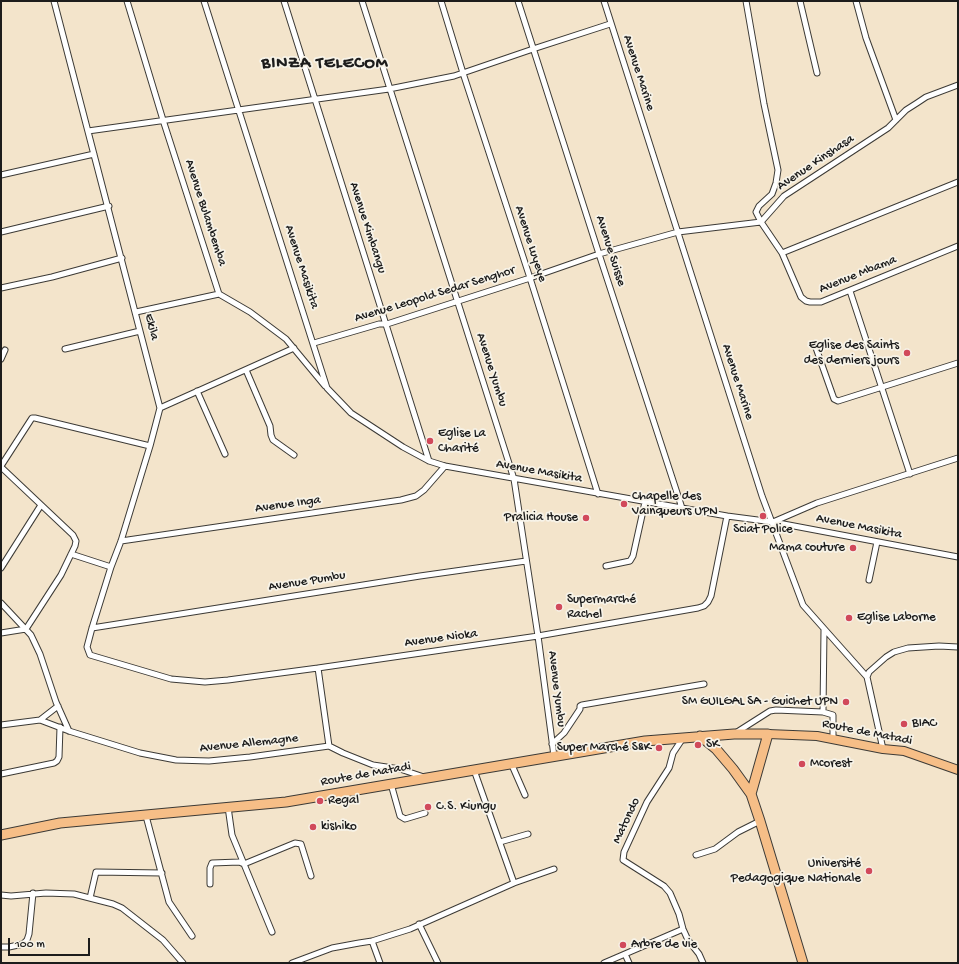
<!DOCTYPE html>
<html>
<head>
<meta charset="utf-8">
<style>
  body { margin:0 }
  #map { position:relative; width:959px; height:964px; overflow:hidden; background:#f3e4cb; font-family:"Gochi Hand",sans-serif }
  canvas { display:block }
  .frame { position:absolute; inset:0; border:2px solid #1c1c1c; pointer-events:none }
  .scale { position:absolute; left:8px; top:938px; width:82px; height:18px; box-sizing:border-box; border:2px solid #1c1c1c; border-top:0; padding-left:5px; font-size:12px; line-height:14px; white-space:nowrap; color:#1c1c1c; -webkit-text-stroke:3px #f7f3e8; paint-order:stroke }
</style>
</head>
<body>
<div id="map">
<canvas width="959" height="964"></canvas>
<div class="frame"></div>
<div class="scale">100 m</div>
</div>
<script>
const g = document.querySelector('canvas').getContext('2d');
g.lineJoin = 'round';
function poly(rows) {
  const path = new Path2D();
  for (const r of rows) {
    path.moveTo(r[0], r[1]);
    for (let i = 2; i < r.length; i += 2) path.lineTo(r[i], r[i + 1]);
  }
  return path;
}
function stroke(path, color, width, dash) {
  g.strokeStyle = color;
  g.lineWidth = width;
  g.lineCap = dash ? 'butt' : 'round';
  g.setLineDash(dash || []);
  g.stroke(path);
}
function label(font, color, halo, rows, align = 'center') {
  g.font = font + ' "Gochi Hand",sans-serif';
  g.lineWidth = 3.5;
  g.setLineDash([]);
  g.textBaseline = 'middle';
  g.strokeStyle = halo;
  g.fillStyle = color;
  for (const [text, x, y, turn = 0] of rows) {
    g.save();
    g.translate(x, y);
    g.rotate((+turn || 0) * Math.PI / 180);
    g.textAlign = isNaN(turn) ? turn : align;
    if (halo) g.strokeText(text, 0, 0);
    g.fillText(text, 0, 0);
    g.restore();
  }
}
const minor = poly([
  [54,1,160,408,150,446,121,541,111,567,92,628,87,647,90,655,171,679,205,682,228,680,318,668,538,636,698,608,704,606,708,602,711,596,727,516],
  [127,1,163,120,219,294,250,312,286,339,325,386],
  [204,1,327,388,351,413,403,447,429,461,445,466,727,516,773,522,958,557],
  [284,1,429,461],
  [362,1,514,479,538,636,554,756],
  [441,1,463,73,530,278,598,494],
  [518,1,599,254,682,508],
  [604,1,762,496,803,605,867,677,883,749],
  [746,1,764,104,778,170,776,183,772,194,759,206,756,212,761,222,782,253,801,297,806,301,810,302,821,302,958,246],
  [800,1,817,73],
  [856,1,866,38,896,120],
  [88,131,389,89,454,76,533,49,610,24],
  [1,175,94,154],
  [1,232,109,206],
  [782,253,958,182],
  [1,288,52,277,122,258],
  [850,291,910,474],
  [136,312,219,294],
  [314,343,379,324,387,324,530,278,599,254,678,232,761,222,784,196,888,128,906,110,917,103,926,97,958,85],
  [816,348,834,399,838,401,958,363],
  [65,349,140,331],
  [1,359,5,350],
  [246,370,270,426,271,435,273,440,294,455],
  [197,391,225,454],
  [160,408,294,348],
  [1,466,32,418,35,418,150,446],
  [1,467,73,535,76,541,75,546,61,575,26,629,1,633],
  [773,522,817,503,958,458],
  [121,541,401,500,416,496,424,490,445,466],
  [71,554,111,567],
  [606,566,630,561,633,556,645,502],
  [1,568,41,505],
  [869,580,877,542],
  [1,603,31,635,40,654,56,702,69,731],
  [92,628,420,576,526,561],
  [318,668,329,746],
  [867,677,869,672,886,657,894,652,908,648,939,646,958,647],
  [823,712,824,630],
  [40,720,58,706],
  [1,725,40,720,69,731,140,753,176,760,209,761,250,757,329,746,343,753,373,765,400,769,424,777],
  [737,732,770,711,776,710,823,712,833,715,833,739],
  [683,738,673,753,669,768,647,802,624,852,623,860,664,886,670,893,679,914,683,929,688,940,699,954,703,963],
  [552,744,564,733,580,709,580,706,582,705,704,684],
  [511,763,525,795],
  [474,770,514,883],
  [1,774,54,763,57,761,59,757,60,727],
  [391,784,400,816,405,819,425,813],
  [228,807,232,835,272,932],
  [146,816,169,902,192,936],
  [500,842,528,834],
  [696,855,715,849,738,832,760,821],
  [210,884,210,868,212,863,239,862,244,864,295,843,301,844,311,876],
  [1,895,11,896,46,893,74,894,113,904,122,908,163,940,183,963],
  [90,898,96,872,162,873],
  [419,924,438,963],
  [372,941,380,963],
  [1,947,9,947,23,944,27,940,29,934,33,893],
  [625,954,629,963],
  [292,963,332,948,359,943,372,941,410,929,514,883,554,869],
  [604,963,683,929]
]);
const primary = poly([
  [768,734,817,736,883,749,904,751,958,770]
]);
const trunk = poly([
  [700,736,716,749,733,769,751,794,760,821,803,963],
  [1,835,60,823,286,802,645,741,734,734,768,734,751,794]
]);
const markers = [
  [907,353,4,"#d1495b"],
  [430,441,4,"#d1495b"],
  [624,504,4,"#d1495b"],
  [763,516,4,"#d1495b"],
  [586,518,4,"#d1495b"],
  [853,548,4,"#d1495b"],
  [559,607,4,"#d1495b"],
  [849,618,4,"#d1495b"],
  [846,702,4,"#d1495b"],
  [904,724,4,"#d1495b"],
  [698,745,4,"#d1495b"],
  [659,748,4,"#d1495b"],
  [802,764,4,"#d1495b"],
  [320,801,4,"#d1495b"],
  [428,807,4,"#d1495b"],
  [313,827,4,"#d1495b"],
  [869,871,4,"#d1495b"],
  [623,945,4,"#d1495b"]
];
const streetNames = [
  ["Avenue Marine",638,73,72],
  ["Avenue Kinshasa",816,163,-34],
  ["Avenue Bulambemba",205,213,72],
  ["Avenue Kimbangu",367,228,72],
  ["Avenue Luyeye",530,244,72],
  ["Avenue Suisse",610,251,72],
  ["Avenue Masikita",301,267,72],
  ["Avenue Mbama",858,275,-22],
  ["Avenue Leopold Sedar Senghor",435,295,-17],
  ["Ekila",151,327,76],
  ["Avenue Yumbu",491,370,72],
  ["Avenue Marine",737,382,72],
  ["Avenue Masikita",539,472,10],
  ["Avenue Inga",288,505,-8],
  ["Avenue Masikita",859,527,11],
  ["Avenue Pumbu",307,582,-9],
  ["Avenue Nioka",441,639,-8],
  ["Avenue Yumbu",556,689,83],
  ["Route de Matadi",867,733,11],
  ["Avenue Allemagne",249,744,-6],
  ["Route de Matadi",366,775,-10],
  ["Matondo",627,821,-65]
];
const poiNames = [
  ["Eglise des Saints",899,346,"right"],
  ["des derniers jours",899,361,"right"],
  ["Eglise La",438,434],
  ["Charité",438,449],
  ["Chapelle des",632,497],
  ["Vainqueurs UPN",632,512],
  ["Pralicia House",578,518,"right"],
  ["Sciat Police",763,530,"center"],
  ["Mama couture",845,548,"right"],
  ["Supermarché",567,600],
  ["Rachel",567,615],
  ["Eglise Laborne",857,618],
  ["SM GUILGAL SA - Guichet UPN",838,702,"right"],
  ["BIAC",912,724],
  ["SK",706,745],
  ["Super Marché S&K",651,748,"right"],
  ["Mcorest",810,764],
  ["Regal",328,801],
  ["C.S. Kiungu",436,807],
  ["kishiko",321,827],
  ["Université",861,864,"right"],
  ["Pedagogique Nationale",861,879,"right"],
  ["Arbre de vie",631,945]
];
const districtNames = [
  ["BINZA TELECOM",325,64]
];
stroke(minor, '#3c3a36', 7);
stroke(primary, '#3c3a36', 10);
stroke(trunk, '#3c3a36', 11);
stroke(minor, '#fff', 5);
stroke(primary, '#f6be87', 8);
stroke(trunk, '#f6be87', 9);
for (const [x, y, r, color] of markers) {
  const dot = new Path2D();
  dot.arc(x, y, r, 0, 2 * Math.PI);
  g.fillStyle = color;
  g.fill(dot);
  stroke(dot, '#f7f3e8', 1.5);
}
label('13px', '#1c1c1c', '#f7f3e8', streetNames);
label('13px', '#1c1c1c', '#f7f3e8', poiNames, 'left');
g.letterSpacing = '1px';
label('bold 17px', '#1c1c1c', '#f7f3e8', districtNames);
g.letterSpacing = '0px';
</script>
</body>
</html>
